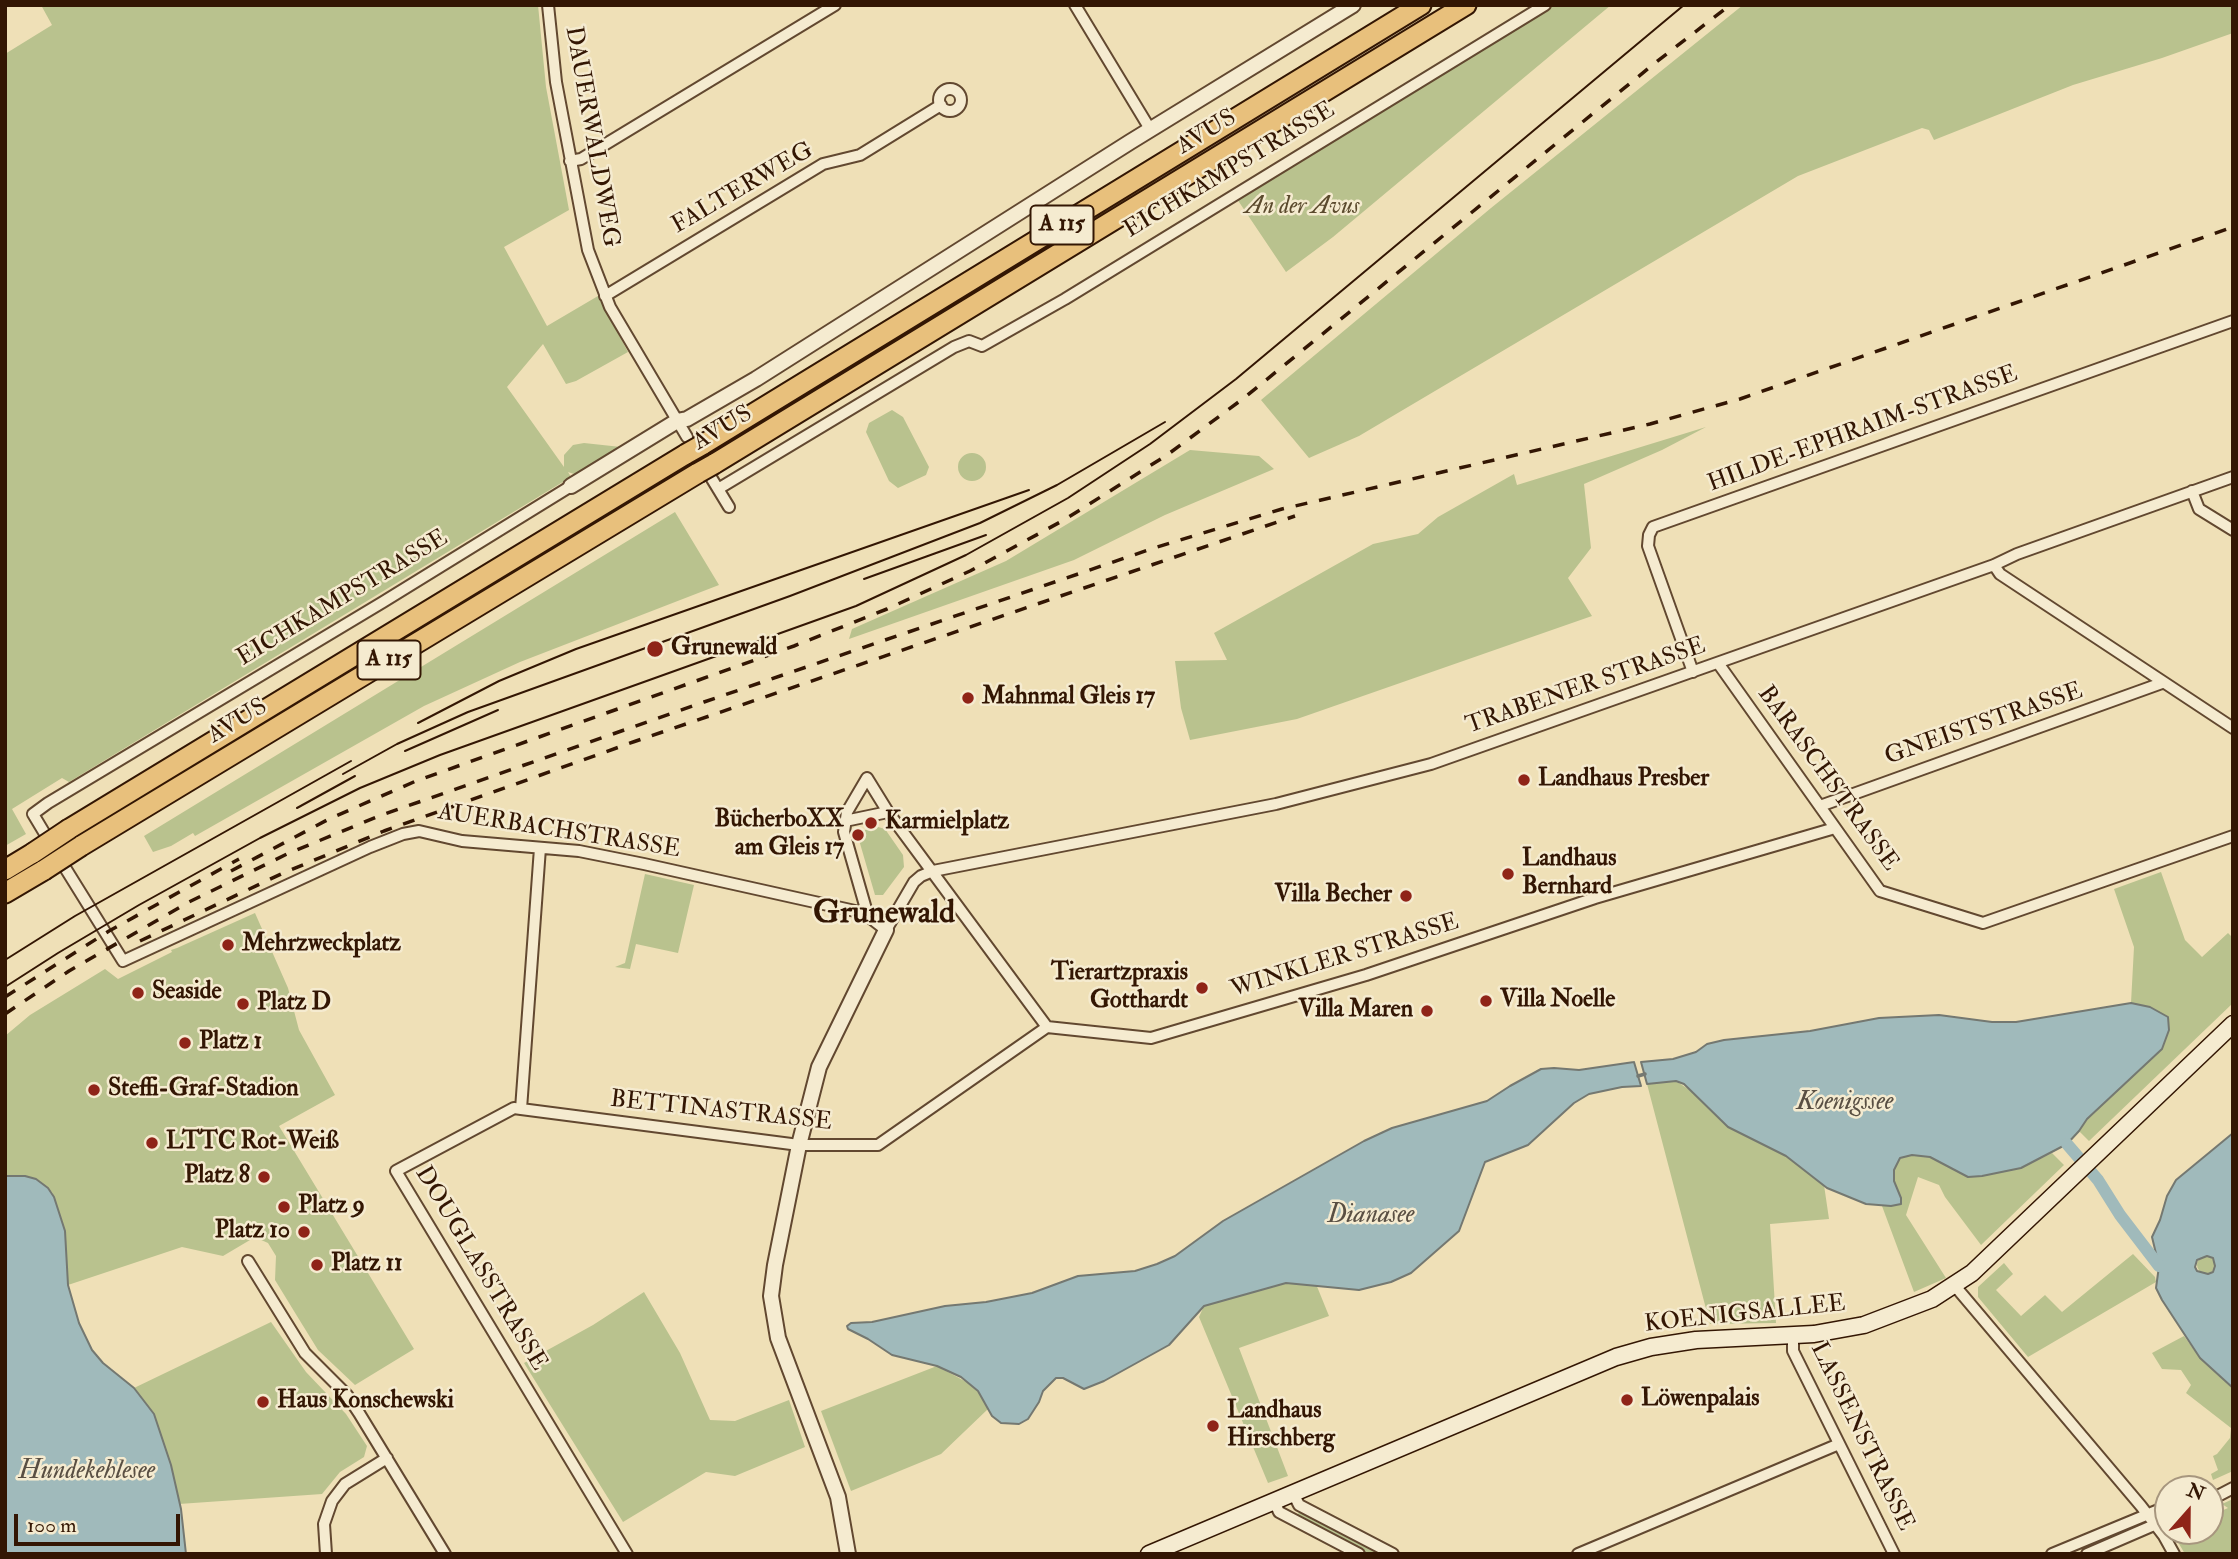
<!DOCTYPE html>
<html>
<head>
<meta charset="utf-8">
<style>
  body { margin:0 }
  #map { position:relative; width:2238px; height:1559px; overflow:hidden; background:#efe0b7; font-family:"IM FELL Double Pica",serif }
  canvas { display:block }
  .frame { position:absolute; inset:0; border:7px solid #331603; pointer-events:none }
  .north { position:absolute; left:2154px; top:1475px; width:70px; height:70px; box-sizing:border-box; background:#f5ebd0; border:2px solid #a7967e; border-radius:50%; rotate:21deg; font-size:19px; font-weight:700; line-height:28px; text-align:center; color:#331603 }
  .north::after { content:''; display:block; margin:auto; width:24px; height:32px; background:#8f2418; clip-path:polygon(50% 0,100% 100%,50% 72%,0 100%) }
  .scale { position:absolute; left:14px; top:1514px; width:166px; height:32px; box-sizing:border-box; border:4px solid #331603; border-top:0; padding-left:9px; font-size:21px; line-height:24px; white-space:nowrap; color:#331603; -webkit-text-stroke:5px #f5ebd0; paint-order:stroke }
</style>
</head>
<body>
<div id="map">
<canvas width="2238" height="1559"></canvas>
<div class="frame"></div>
<div class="north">N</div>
<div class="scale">100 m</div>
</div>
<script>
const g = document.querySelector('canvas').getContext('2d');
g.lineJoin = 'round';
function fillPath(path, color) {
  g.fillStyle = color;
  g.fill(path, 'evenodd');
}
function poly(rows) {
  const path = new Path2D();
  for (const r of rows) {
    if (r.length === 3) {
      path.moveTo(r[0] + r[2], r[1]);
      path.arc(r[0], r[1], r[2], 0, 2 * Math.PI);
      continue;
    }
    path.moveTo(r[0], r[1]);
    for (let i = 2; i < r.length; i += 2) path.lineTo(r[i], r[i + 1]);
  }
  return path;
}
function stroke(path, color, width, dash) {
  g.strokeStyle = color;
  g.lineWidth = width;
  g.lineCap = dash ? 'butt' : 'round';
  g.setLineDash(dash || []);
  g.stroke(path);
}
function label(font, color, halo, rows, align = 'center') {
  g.font = font + ' "IM FELL Double Pica",serif';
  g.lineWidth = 5;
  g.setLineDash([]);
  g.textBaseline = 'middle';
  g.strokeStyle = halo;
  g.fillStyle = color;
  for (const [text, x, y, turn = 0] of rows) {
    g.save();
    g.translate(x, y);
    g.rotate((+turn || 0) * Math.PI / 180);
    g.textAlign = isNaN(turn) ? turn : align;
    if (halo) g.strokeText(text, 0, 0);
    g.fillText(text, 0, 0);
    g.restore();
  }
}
const green = poly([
  [41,5,538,5,546,87,569,210,504,247,547,326,598,296,628,352,576,381,566,384,543,344,507,387,564,467,564,455,573,445,584,443,621,447,577,475,568,472,571,477,69,782,62,778,12,809,26,834,5,846,5,54,52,25],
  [1553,5,1611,5,1333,237,1286,272,1237,199],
  [1743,5,2233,5,2233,33,2162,58,2073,85,1934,140,1929,130,1922,128,1798,176,1359,436,1309,458,1261,400,1491,208],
  [892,410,903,417,929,467,926,475,898,488,889,481,866,432,869,423],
  [1706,427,1662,450,1584,484,1591,548,1568,578,1592,616,1297,719,1190,740,1181,708,1175,661,1227,660,1214,633,1373,544,1418,534,1438,517,1514,474,1517,485],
  [1190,450,1259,456,1274,469,1165,515,1074,560,849,639,852,629,1006,561],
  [972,467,14],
  [675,512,719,585,520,662,424,706,195,836,193,833,171,846,153,852,144,836],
  [878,827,885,829,903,855,904,867,883,895,875,895,859,840,865,830],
  [2161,872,2185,940,2202,957,2228,933,2233,938,2233,1003,2089,1141,2079,1131,2087,1119,2162,1049,2169,1030,2169,1022,2150,1007,2131,1003,2134,947,2114,889],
  [645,874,694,885,678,953,636,944,630,969,615,967,625,963],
  [255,913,288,988,299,1030,335,1095,279,1126,414,1349,355,1385,318,1350,297,1316,275,1280,276,1256,268,1243,259,1239,250,1240,223,1256,182,1247,68,1285,65,1231,52,1192,25,1176,5,1176,5,1036,30,1015,105,969,118,979,172,952,171,950,177,948],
  [1676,1081,1691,1091,1728,1127,1786,1156,1824,1185,1829,1219,1770,1224,1776,1323,1710,1324,1647,1084],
  [2052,1153,2064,1165,1981,1245,1945,1197,1939,1185,1918,1177,1906,1215,1946,1278,1914,1292,1882,1206,1891,1206,1901,1198,1894,1181,1894,1170,1900,1158,1912,1155,1930,1157,1968,1177,2021,1168],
  [2133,1254,2155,1277,2156,1282,2028,1357,1978,1297,1978,1287,2004,1263,2013,1274,1996,1290,2021,1316,2045,1295,2062,1312],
  [2206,1265,9],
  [1286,1283,1316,1284,1329,1316,1239,1348,1288,1476,1268,1483,1199,1317,1204,1306],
  [644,1292,680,1353,710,1420,735,1421,789,1400,805,1447,735,1476,706,1472,623,1522,524,1363,593,1325],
  [271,1322,306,1372,346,1414,367,1446,364,1457,340,1472,322,1494,179,1504,171,1465,154,1414,134,1388],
  [2184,1336,2200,1358,2233,1388,2233,1471,2213,1480,2211,1474,2218,1470,2213,1456,2217,1454,2230,1438,2231,1428,2186,1393,2191,1385,2181,1370,2162,1369,2152,1353],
  [937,1366,970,1384,978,1391,988,1409,941,1454,851,1491,821,1411],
  [2233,1499,2233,1553,2185,1554,2175,1537,2177,1531,2210,1531,2210,1516,2228,1508,2222,1504],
  [1301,1512,1381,1554,1369,1554,1295,1515]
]);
const water = poly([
  [2131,1003,2150,1007,2168,1017,2169,1030,2162,1049,2087,1119,2079,1131,2067,1144,2021,1168,1982,1176,1968,1177,1930,1157,1912,1155,1900,1158,1894,1170,1894,1181,1901,1198,1901,1204,1891,1206,1866,1204,1827,1188,1786,1156,1728,1127,1684,1084,1676,1081,1647,1084,1641,1062,1673,1059,1696,1052,1707,1044,1724,1040,1810,1031,1879,1018,1939,1015,1992,1022,2016,1022,2131,1003],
  [1634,1062,1641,1086,1622,1087,1589,1094,1574,1103,1528,1145,1485,1162,1459,1231,1411,1273,1391,1282,1359,1290,1286,1283,1204,1306,1169,1345,1104,1381,1084,1389,1063,1378,1056,1378,1043,1391,1039,1402,1028,1419,1019,1424,1001,1423,992,1416,978,1391,961,1377,937,1366,892,1355,868,1339,848,1329,847,1326,851,1323,872,1322,945,1306,986,1302,1032,1293,1078,1276,1135,1271,1157,1264,1175,1256,1223,1221,1364,1141,1392,1128,1487,1101,1510,1086,1541,1069,1554,1068,1579,1070,1634,1062],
  [2233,1133,2233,1388,2200,1358,2162,1300,2156,1288,2159,1266,2152,1237,2160,1220,2167,1196,2176,1180,2233,1133],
  [2207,1256,2213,1258,2215,1266,2213,1272,2208,1274,2197,1271,2195,1267,2197,1260,2207,1256],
  [5,1176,25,1176,36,1179,48,1188,54,1197,65,1231,68,1285,79,1323,92,1350,103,1363,134,1388,154,1414,171,1465,181,1509,186,1554,5,1554,5,1176]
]);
const stream = poly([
  [1638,1076,1645,1074]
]);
const canal = poly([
  [2067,1144,2098,1180,2120,1215,2159,1266]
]);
const minor = poly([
  [548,5,556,82,588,250,610,307,687,437],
  [1075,5,1150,129],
  [950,100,11],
  [570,161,581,159,835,5],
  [605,296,823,164,860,155,941,105],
  [712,479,729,507],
  [718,489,954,347,969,341,982,346,1065,299,1545,5],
  [2192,491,2199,509,2233,530],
  [1994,565,2000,574,2233,728],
  [1718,663,1880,891,1983,923,2233,836],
  [1693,672,1648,546,1649,535,1653,527,2233,321],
  [1820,806,2162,683],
  [845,821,888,812],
  [51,844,33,814,48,803,383,602,571,486],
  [540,848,521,1109,514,1108,396,1171,627,1554],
  [59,858,123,961,370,847,403,834,419,831,462,841,579,851,644,864,855,911,868,916,886,930,914,882,921,876,933,871,1276,804,1431,764,1994,565,2017,554,2233,477],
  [868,916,844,832,847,812,867,778,888,812,1047,1027,1151,1038,1366,975,1595,898,1835,828],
  [521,1109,799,1145,878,1145,1047,1027],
  [248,1261,305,1353,347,1395,359,1413,445,1554],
  [1955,1286,2141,1506,2164,1536,2174,1554],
  [1793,1337,1793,1351,1894,1554],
  [1293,1493,1299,1505,1393,1554],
  [2210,1500,2233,1488],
  [1274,1501,1279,1512,1359,1554],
  [326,1554,324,1524,332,1501,345,1484,387,1458],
  [1578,1554,1839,1444],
  [2052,1554,2168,1506],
  [2087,1554,2168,1519]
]);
const tertiary = poly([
  [571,486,677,421,687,419,756,379,1130,142,1353,5],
  [848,1554,838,1497,778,1338,771,1296,775,1265,799,1145,819,1067,886,930]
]);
const secondary = poly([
  [1149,1554,1616,1357,1651,1347,1696,1340,1814,1334,1864,1325,1932,1299,1972,1273,2233,1024]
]);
const motorway = poly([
  [702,445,1421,5],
  [714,464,1466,5],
  [69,829,686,454],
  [81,846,698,473],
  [5,870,33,853],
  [5,893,44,870]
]);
const tram = poly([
  [864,579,986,535],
  [418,723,499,681,576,649,1029,490],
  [405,751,498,710],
  [343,774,397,744,468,712,790,596,980,523,1057,485,1165,422],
  [297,808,355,776],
  [5,960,75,916,351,761],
  [5,987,58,953,139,905,260,838,360,788,440,755,856,606,966,555,1068,498,1150,444,1236,379,1684,5]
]);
const rail = poly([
  [231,871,329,819,416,781,794,646,887,609,970,571,1064,520,1167,455,1244,398,1655,63,1730,5],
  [140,941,281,874,384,831,636,741,1295,516],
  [5,997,109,931,239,859],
  [5,1014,69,971,189,902,287,854,379,816,704,702,1154,548,1282,509,1650,424,1740,399,2233,227]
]);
const motorwayBridge = poly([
  [686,454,702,445],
  [698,473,714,464],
  [33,853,69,829],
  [44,870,81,846]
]);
const markers = [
  [655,649,9,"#8f2418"],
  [968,698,7,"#8f2418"],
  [1524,780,7,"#8f2418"],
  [871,823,7,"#8f2418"],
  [858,835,7,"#8f2418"],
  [1508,874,7,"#8f2418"],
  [1406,896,7,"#8f2418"],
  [228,945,7,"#8f2418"],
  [1202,988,7,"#8f2418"],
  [138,993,7,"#8f2418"],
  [1486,1001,7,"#8f2418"],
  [243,1004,7,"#8f2418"],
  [1427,1011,7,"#8f2418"],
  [185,1043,7,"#8f2418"],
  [94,1090,7,"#8f2418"],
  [152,1143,7,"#8f2418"],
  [264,1177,7,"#8f2418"],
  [284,1207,7,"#8f2418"],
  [304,1232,7,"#8f2418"],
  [317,1265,7,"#8f2418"],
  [1627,1400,7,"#8f2418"],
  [263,1402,7,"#8f2418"],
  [1213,1426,7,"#8f2418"]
];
const shields = [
  [1062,225,63],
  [389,660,63]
];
const shieldNames = [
  ["A 115",1062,225],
  ["A 115",389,660]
];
const streetNames = [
  ["AVUS",1207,133,-31],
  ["DAUERWALDWEG",591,137,80],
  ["EICHKAMPSTRASSE",1230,171,-31],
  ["FALTERWEG",743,189,-30],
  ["AVUS",723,429,-31],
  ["HILDE-EPHRAIM-STRASSE",1863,430,-20],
  ["EICHKAMPSTRASSE",343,599,-31],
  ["TRABENER STRASSE",1586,687,-19],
  ["AVUS",238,722,-31],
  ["GNEISTSTRASSE",1984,725,-19],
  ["BARASCHSTRASSE",1827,779,54],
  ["AUERBACHSTRASSE",559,832,9],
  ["WINKLER STRASSE",1345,957,-17],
  ["BETTINASTRASSE",721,1112,6],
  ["DOUGLASSTRASSE",480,1269,59],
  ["KOENIGSALLEE",1745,1315,-6],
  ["LASSENSTRASSE",1861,1437,64]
];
const parkNames = [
  ["An der Avus",1302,208]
];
const poiNames = [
  ["Grunewald",671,649],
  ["Mahnmal Gleis 17",982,698],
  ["Landhaus Presber",1538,780],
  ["BücherboXX",844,821,"right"],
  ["am Gleis 17",844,849,"right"],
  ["Karmielplatz",885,823],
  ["Landhaus",1522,860],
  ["Bernhard",1522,888],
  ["Villa Becher",1392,896,"right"],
  ["Mehrzweckplatz",242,945],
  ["Tierartzpraxis",1188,974,"right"],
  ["Gotthardt",1188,1002,"right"],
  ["Seaside",152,993],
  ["Villa Noelle",1500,1001],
  ["Platz D",257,1004],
  ["Villa Maren",1413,1011,"right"],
  ["Platz 1",199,1043],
  ["Steffi-Graf-Stadion",108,1090],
  ["LTTC Rot-Weiß",166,1143],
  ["Platz 8",250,1177,"right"],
  ["Platz 9",298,1207],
  ["Platz 10",290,1232,"right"],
  ["Platz 11",331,1265],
  ["Löwenpalais",1641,1400],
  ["Haus Konschewski",277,1402],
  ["Landhaus",1227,1412],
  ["Hirschberg",1227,1440]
];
const waterNames = [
  ["Koenigssee",1845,1103],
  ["Dianasee",1371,1216],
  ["Hundekehlesee",87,1472]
];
const districtNames = [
  ["Grunewald",884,915]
];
fillPath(green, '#b9c28e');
fillPath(water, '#a0babb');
stroke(water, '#747871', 2);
stroke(stream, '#747871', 3.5);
stroke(canal, '#a0babb', 12);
stroke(minor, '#624830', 14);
stroke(tertiary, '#624830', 18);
stroke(secondary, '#331603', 19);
stroke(motorway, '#331603', 23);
stroke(minor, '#f5ebd0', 10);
stroke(tertiary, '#f5ebd0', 14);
stroke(secondary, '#f5ebd0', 16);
stroke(motorway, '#e8c07c', 19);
stroke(tram, '#331603', 2);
stroke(rail, '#331603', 3.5, [12, 12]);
stroke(motorwayBridge, '#331603', 23, []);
stroke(motorwayBridge, '#e8c07c', 19);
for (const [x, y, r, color] of markers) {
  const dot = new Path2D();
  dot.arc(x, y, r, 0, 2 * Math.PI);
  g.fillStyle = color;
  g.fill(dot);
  stroke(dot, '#f5ebd0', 2.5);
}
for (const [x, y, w] of shields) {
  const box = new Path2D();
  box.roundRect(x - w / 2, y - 19.5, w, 39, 5);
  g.fillStyle = '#f5ebd0';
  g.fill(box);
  stroke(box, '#331603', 2);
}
label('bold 23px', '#331603', null, shieldNames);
label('24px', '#331603', '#f5ebd0', streetNames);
label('italic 24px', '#5b4a2d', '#f5ebd0', parkNames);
label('bold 24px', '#331603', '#f5ebd0', poiNames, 'left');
label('italic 26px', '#594f43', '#f5ebd0', waterNames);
label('bold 32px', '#331603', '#f5ebd0', districtNames);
</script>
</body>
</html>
